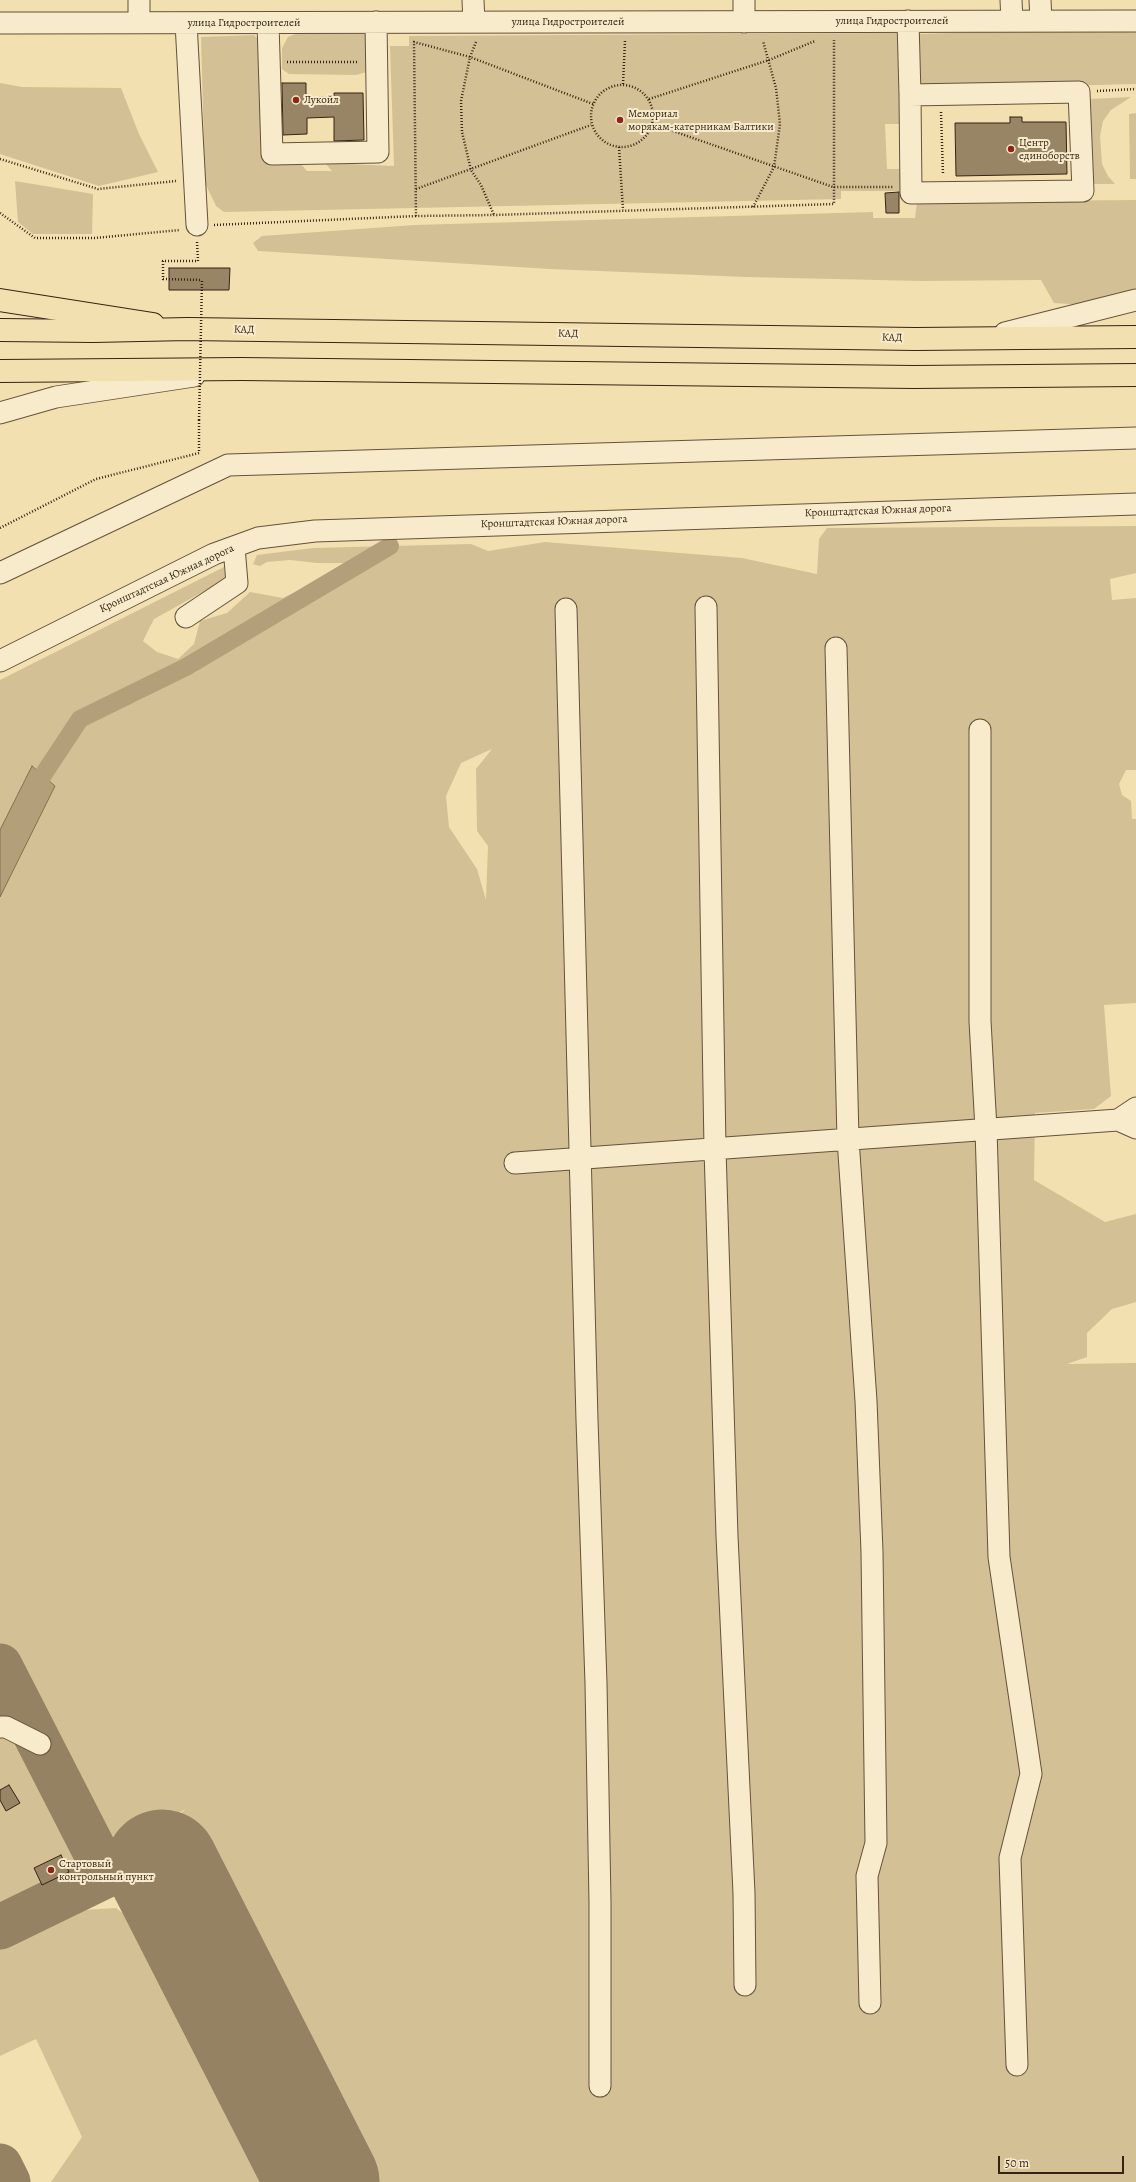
<!DOCTYPE html>
<html>
<head>
<meta charset="utf-8">
<style>
  body { margin:0 }
  #map { position:relative; width:1136px; height:2182px; overflow:hidden; background:#f3e0b0; font-family:Alegreya,serif }
  canvas { display:block }
  .scale { position:absolute; left:998px; top:2156px; width:126px; height:18px; box-sizing:border-box; border:2px solid #362314; border-top:0; padding-left:5px; font-size:12px; line-height:14px; white-space:nowrap; color:#362314; -webkit-text-stroke:3px #f7ebcc; paint-order:stroke }
</style>
</head>
<body>
<div id="map">
<canvas width="1136" height="2182"></canvas>
<div class="scale">50 m</div>
</div>
<script>
const g = document.querySelector('canvas').getContext('2d');
g.lineJoin = 'round';
function fillPath(path, color) {
  g.fillStyle = color;
  g.fill(path, 'evenodd');
}
function poly(rows) {
  const path = new Path2D();
  for (const r of rows) {
    if (r.length === 3) {
      path.moveTo(r[0] + r[2], r[1]);
      path.arc(r[0], r[1], r[2], 0, 2 * Math.PI);
      continue;
    }
    path.moveTo(r[0], r[1]);
    for (let i = 2; i < r.length; i += 2) path.lineTo(r[i], r[i + 1]);
  }
  return path;
}
function stroke(path, color, width, dash) {
  g.strokeStyle = color;
  g.lineWidth = width;
  g.lineCap = dash ? 'butt' : 'round';
  g.setLineDash(dash || []);
  g.stroke(path);
}
function label(font, color, halo, rows, align = 'center') {
  g.font = font + ' Alegreya,serif';
  g.lineWidth = 4;
  g.setLineDash([]);
  g.textBaseline = 'middle';
  g.strokeStyle = halo;
  g.fillStyle = color;
  for (const [text, x, y, turn = 0] of rows) {
    g.save();
    g.translate(x, y);
    g.rotate((+turn || 0) * Math.PI / 180);
    g.textAlign = isNaN(turn) ? turn : align;
    if (halo) g.strokeText(text, 0, 0);
    g.fillText(text, 0, 0);
    g.restore();
  }
}
const green = poly([
  [1136,28,1136,84,943,89,924,85,919,81,917,34],
  [298,33,366,34,367,72,356,75,289,74,282,69,282,48,288,37],
  [899,33,901,124,885,124,887,169,902,169,903,191,841,191,841,199,224,212,216,206,205,183,201,37,254,35,259,40,268,162,300,163,307,171,332,171,325,163,394,166,390,46,409,46,409,36],
  [0,83,22,87,121,88,139,134,158,172,99,186,0,154],
  [1131,97,1111,110,1103,121,1100,136,1102,164,1108,176,1115,184,1090,184,1091,99],
  [1136,113,1136,179,1130,179,1129,114],
  [15,181,93,194,92,234,33,234,18,222],
  [1136,200,1136,291,1083,305,1054,303,1041,280,921,281,746,277,550,269,258,251,253,243,262,236,414,225,873,212,873,218,915,218,917,202],
  [1136,526,1136,573,1110,579,1112,600,1136,598,1136,770,1126,770,1119,784,1122,795,1131,801,1132,819,1136,819,1136,1003,1104,1005,1111,1096,1094,1109,1035,1113,1034,1180,1105,1222,1136,1214,1136,1302,1112,1309,1087,1333,1087,1357,1067,1364,1136,1363,1136,2182,369,2182,180,1814,186,1809,104,1853,38,1729,0,1647,0,897,55,786,32,766,0,830,0,680,224,567,226,579,154,619,143,641,157,652,178,659,194,644,200,621,227,613,250,592,283,598,322,579,349,563,317,563,290,560,267,562,260,566,253,564,257,555,313,548,471,544,488,551,545,542,742,558,817,574,819,539,827,528],
  [492,749,476,769,477,831,488,846,486,900,477,869,449,827,446,796,461,763],
  [0,1682,20,1725,0,1719],
  [0,1736,31,1749,80,1843,82,1852,80,1865,69,1872,61,1855,34,1868,42,1885,0,1904],
  [116,1908,142,1928,273,2182,51,2182,82,2137,36,2039,0,2056,0,1944,38,1925,84,1910]
]);
const water = poly([
  [32,766,55,786,0,897,0,830,32,766]
]);
const canal = poly([
  [33,797,43,775,80,719,186,667,390,546]
]);
const taxiway = poly([
  [0,1666,107,1875],
  [0,1927,107,1875,144,1862,162,1866],
  [0,2166,8,2182]
]);
const runway = poly([
  [162,1866,323,2182]
]);
const building = poly([
  [282,83,306,83,306,97,334,97,334,93,363,93,364,140,334,141,334,117,307,118,307,134,283,135,282,83],
  [1010,117,1022,117,1022,122,1066,122,1067,174,956,176,955,123,1010,123,1010,117],
  [899,192,899,213,886,213,885,193,899,192],
  [169,268,230,268,229,290,169,290,169,268],
  [9,1785,20,1803,6,1811,0,1800,0,1790,9,1785],
  [61,1855,69,1872,42,1885,34,1868,61,1855]
]);
const path = poly([
  [476,42,470,57,461,101,462,132,471,170,481,185,494,215],
  [287,62,358,62],
  [623,84,625,41],
  [622,116,31],
  [1097,91,1136,89],
  [649,99,769,60,815,41],
  [593,104,470,57,414,42,416,216,494,215,834,204,834,40],
  [941,112,943,175],
  [653,124,833,187,893,187],
  [619,147,623,210],
  [0,159,98,189,176,181],
  [416,189,591,125],
  [753,207,774,167,780,124,776,88,763,41],
  [0,213,35,238,95,238,180,230],
  [214,225,416,216],
  [197,242,198,261,163,261,163,279,202,280],
  [0,528,96,479,199,453,199,420]
]);
const minor = poly([
  [139,0,139,23],
  [473,0,474,22],
  [744,0,744,22],
  [1011,0,1012,21],
  [1040,0,1041,21],
  [908,21,910,95,1079,92,1083,191,911,193,910,95],
  [0,23,1136,21],
  [186,23,197,225],
  [268,23,272,154,378,152,376,22],
  [1005,333,1136,300],
  [0,413,56,397,194,376],
  [0,573,228,465,1136,438],
  [706,607,715,1149,727,1536,744,1893,745,1985],
  [566,609,587,1420,596,1683,600,1902,600,2086],
  [186,617,237,583,234,547],
  [836,648,848,1139,866,1401,872,1552,876,1843,867,1876,870,2003],
  [0,661,214,554,258,538,315,531,1136,504],
  [980,730,980,1021,986,1129,999,1557,1031,1774,1010,1858,1017,2065],
  [1118,1120,1136,1108],
  [515,1163,1118,1120,1136,1128],
  [0,1727,6,1727,40,1744]
]);
const major = poly([
  [0,300,153,324]
]);
const highway = poly([
  [0,330,93,331,188,329,915,339,1136,337],
  [0,371,241,369,914,377,1136,375]
]);
const pathBridge = poly([
  [199,420,202,280]
]);
const markers = [
  [296,100,4,"#8f2418"],
  [620,120,4,"#8f2418"],
  [1011,149,4,"#8f2418"],
  [51,1870,4,"#8f2418"]
];
const streetNames = [
  ["улица Гидростроителей",892,21],
  ["улица Гидростроителей",568,22],
  ["улица Гидростроителей",244,23],
  ["КАД",244,330,1],
  ["КАД",568,334,1],
  ["КАД",892,338,1],
  ["Кронштадтская Южная дорога",878,511,-2],
  ["Кронштадтская Южная дорога",554,522,-2],
  ["Кронштадтская Южная дорога",167,579,-25]
];
const poiNames = [
  ["Лукойл",304,100],
  ["Мемориал",628,114],
  ["морякам-катерникам Балтики",628,127],
  ["Центр",1019,143],
  ["единоборств",1019,156],
  ["Стартовый",59,1864],
  ["контрольный пункт",59,1877]
];
fillPath(green, '#d3c095');
fillPath(water, '#b3a07b');
stroke(water, '#816e52', 1);
stroke(canal, '#b3a07b', 18);
stroke(taxiway, '#948262', 45);
stroke(runway, '#948262', 113);
fillPath(building, '#988565');
stroke(building, '#362314', 1);
stroke(minor, '#65523b', 23);
stroke(major, '#362314', 24);
stroke(highway, '#362314', 24);
stroke(path, '#362314', 2.5, [1, 2]);
stroke(minor, '#f7ebcc', 21);
stroke(major, '#f3e0b0', 22);
stroke(highway, '#f3e0b0', 22);
stroke(pathBridge, '#362314', 2.5, [1, 2]);
for (const [x, y, r, color] of markers) {
  const dot = new Path2D();
  dot.arc(x, y, r, 0, 2 * Math.PI);
  g.fillStyle = color;
  g.fill(dot);
  stroke(dot, '#f7ebcc', 1.5);
}
label('11px', '#362314', '#f7ebcc', streetNames);
label('11px', '#362314', '#f7ebcc', poiNames, 'left');
</script>
</body>
</html>
